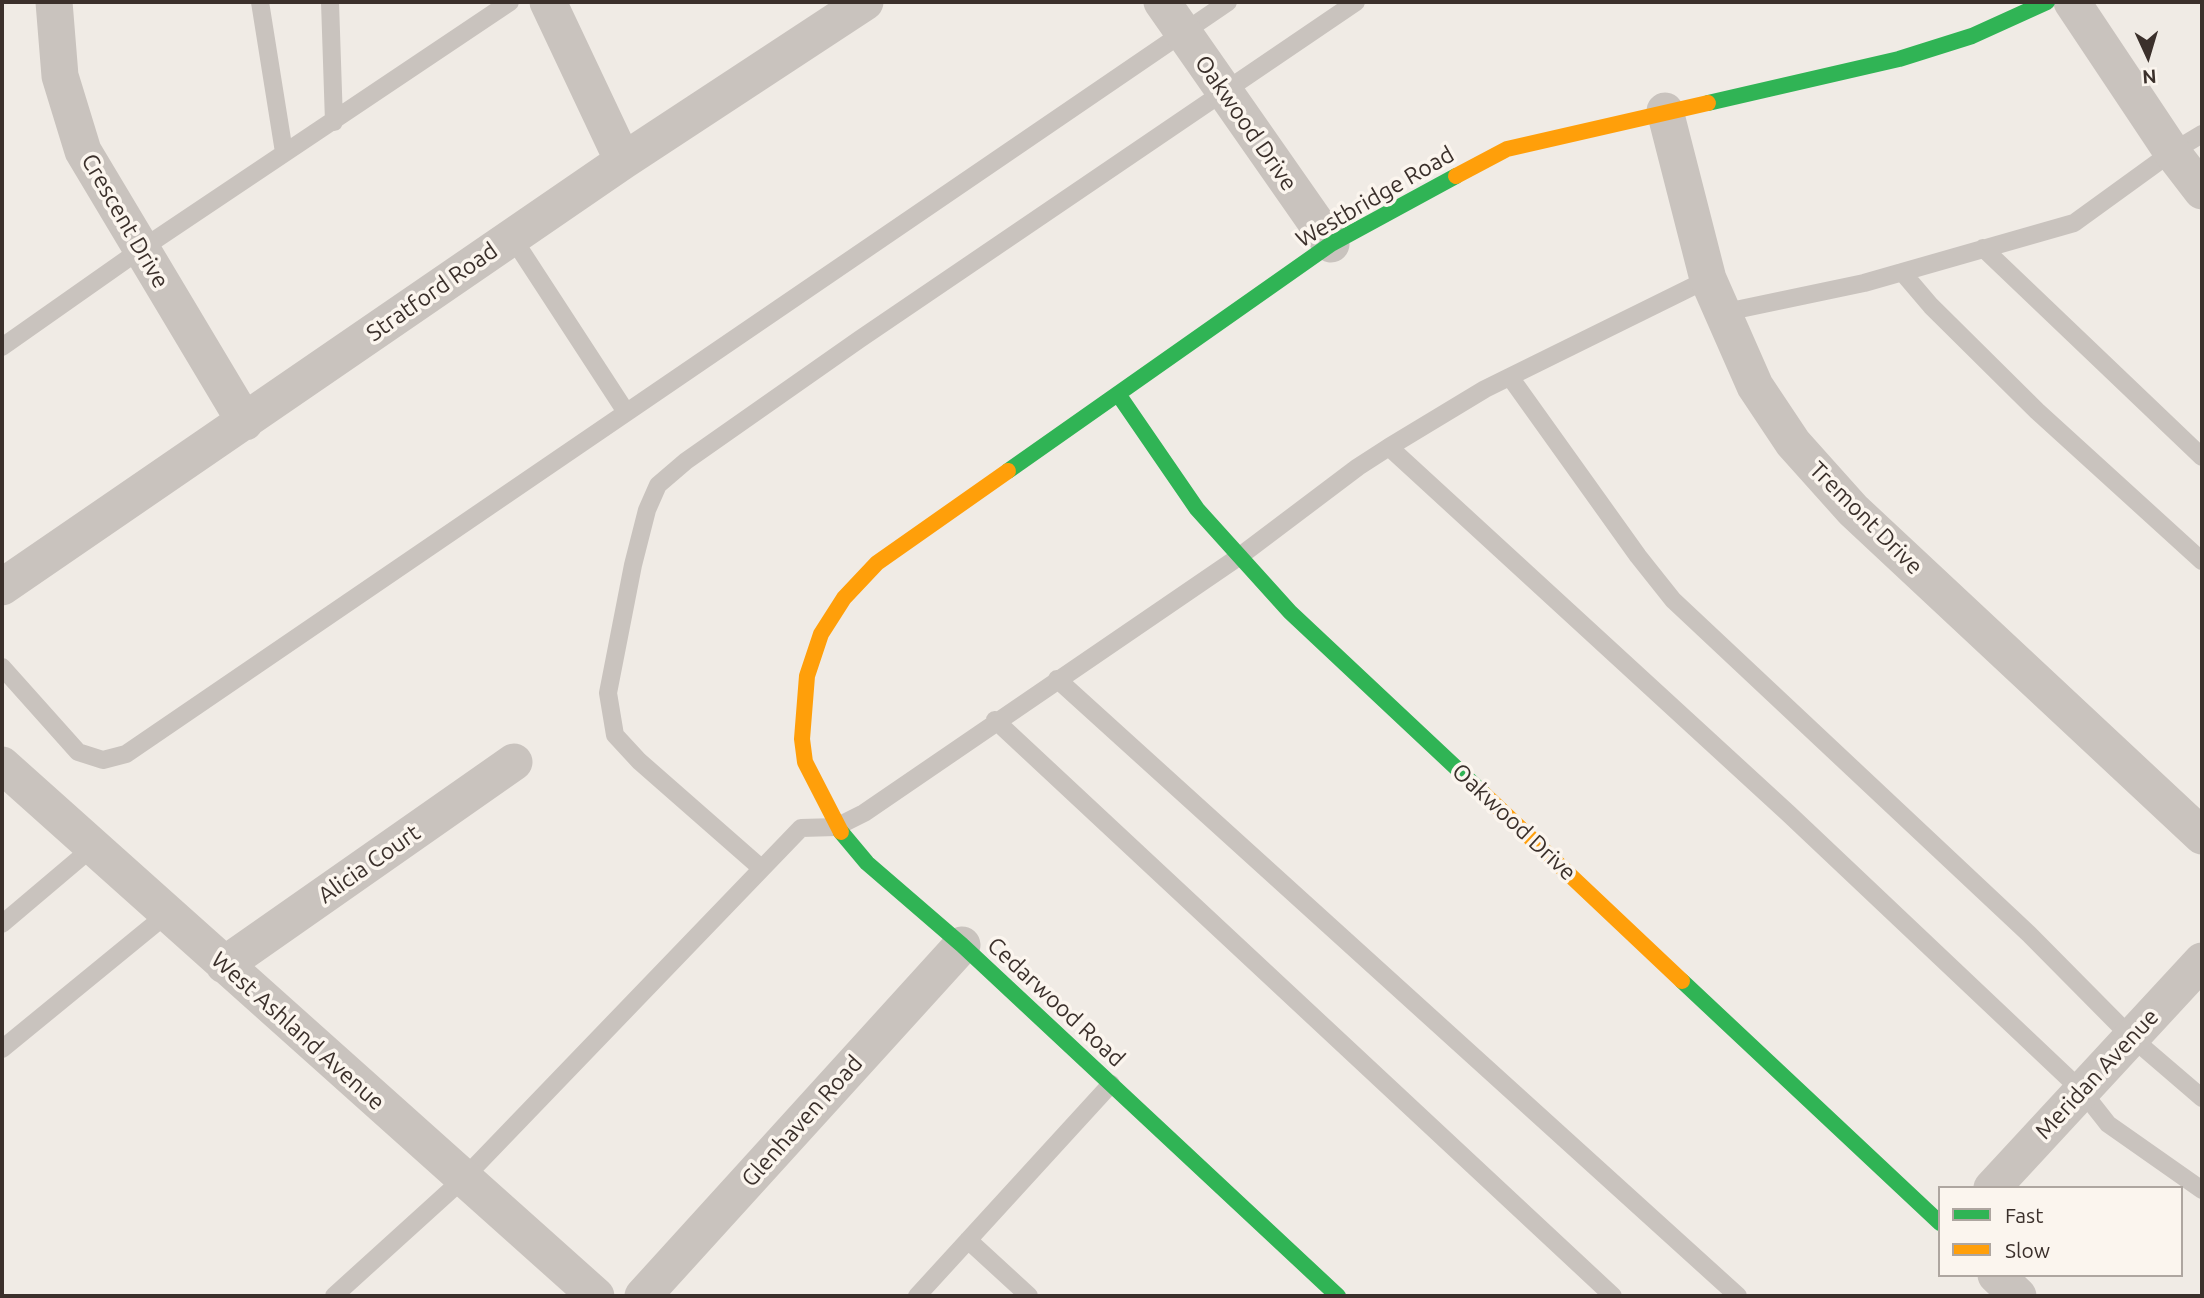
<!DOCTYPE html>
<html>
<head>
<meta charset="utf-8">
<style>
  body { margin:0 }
  #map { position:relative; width:2204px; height:1298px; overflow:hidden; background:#f0ebe5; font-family:Ubuntu,sans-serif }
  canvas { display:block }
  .frame { position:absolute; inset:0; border:4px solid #3b302b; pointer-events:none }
  .legend { position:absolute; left:1938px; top:1186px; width:245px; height:91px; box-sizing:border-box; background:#fbf5ee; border:2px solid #aea6a0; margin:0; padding:9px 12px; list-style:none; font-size:21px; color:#3b302b }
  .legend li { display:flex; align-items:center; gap:14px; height:35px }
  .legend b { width:35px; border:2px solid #aea6a0 }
  .north { position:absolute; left:2113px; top:21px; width:70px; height:70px; -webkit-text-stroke:5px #fbf5ee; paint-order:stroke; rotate:176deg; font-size:19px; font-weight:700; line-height:28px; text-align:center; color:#3b302b }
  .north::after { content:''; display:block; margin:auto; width:24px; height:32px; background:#3b302b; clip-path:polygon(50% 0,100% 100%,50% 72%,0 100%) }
</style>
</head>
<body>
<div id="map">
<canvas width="2204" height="1298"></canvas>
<div class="frame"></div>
<ul class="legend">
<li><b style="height:9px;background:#30b455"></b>Fast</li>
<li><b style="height:9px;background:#ff9f0a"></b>Slow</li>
</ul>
<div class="north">N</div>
</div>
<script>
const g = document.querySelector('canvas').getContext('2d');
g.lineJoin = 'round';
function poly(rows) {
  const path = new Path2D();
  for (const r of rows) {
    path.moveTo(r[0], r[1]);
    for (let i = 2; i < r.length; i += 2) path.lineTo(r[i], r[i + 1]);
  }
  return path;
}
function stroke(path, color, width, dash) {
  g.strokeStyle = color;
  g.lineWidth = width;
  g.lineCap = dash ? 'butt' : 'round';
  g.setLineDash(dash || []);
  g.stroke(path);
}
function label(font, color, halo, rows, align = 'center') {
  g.font = font + ' Ubuntu,sans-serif';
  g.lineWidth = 7;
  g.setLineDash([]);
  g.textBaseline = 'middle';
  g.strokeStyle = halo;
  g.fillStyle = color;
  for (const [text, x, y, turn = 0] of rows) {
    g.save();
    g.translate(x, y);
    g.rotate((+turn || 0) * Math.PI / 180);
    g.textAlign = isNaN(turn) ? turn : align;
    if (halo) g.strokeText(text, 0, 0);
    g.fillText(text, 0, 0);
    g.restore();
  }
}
const lane = poly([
  [260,2,284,152],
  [330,2,334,122],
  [512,237,626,412],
  [1983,248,2202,457],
  [1902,272,1931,306,2037,411,2202,561],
  [1721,313,1864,283,2074,223,2172,152,2202,134],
  [2,347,140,250,510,2],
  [1510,377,1638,556,1673,600,2029,934,2131,1037,2202,1098],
  [1389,447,1789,814,2082,1091,2108,1124,2202,1190],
  [2,667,78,752,103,760,126,754,1228,2],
  [1057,679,1738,1296],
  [995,720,1613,1296],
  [761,868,639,761,615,735,608,693,633,565,647,510,658,485,686,461,860,339,1356,2],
  [2,924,93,847],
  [2,1049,167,914],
  [968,1240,1029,1296],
  [334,1296,463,1179,801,828,836,827,864,813,1240,556,1358,467,1389,447,1485,389,1708,279],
  [917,1296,1111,1084]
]);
const street = poly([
  [54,2,60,76,83,151,245,422],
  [548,2,623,161],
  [1162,2,1331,244],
  [2072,2,2172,152,2202,191],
  [1665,111,1708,279,1755,386,1793,443,1853,510,2202,836],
  [2,587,623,161,865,2],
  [2,765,596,1296],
  [224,965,514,762],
  [1992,1188,2202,961],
  [1996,1275,2018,1296],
  [643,1296,962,945]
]);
const fast = poly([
  [1708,103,1899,59,1972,36,2047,2],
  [1118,394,1197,509,1290,612,1484,794],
  [1008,471,1331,244,1456,176],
  [841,832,867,863,962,945,1338,1296],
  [1682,981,1940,1223]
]);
const slow = poly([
  [1456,176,1507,149,1708,103],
  [1484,794,1682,981],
  [841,832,805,762,802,739,807,676,821,634,844,598,877,563,1008,471]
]);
const streetNames = [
  ["Oakwood Drive",1246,123,55],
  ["Westbridge Road",1375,197,-30],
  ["Crescent Drive",125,221,60],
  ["Stratford Road",432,292,-35],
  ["Tremont Drive",1866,518,45],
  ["Oakwood Drive",1514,822,43],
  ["Alicia Court",369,864,-35],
  ["Cedarwood Road",1056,1002,43],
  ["West Ashland Avenue",298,1031,42],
  ["Meridan Avenue",2097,1074,-47],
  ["Glenhaven Road",802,1121,-48]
];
stroke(lane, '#c9c3be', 18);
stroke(street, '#c9c3be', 37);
stroke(fast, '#30b455', 16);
stroke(slow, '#ff9f0a', 16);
label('23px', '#3b302b', '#fbf5ee', streetNames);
</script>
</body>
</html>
